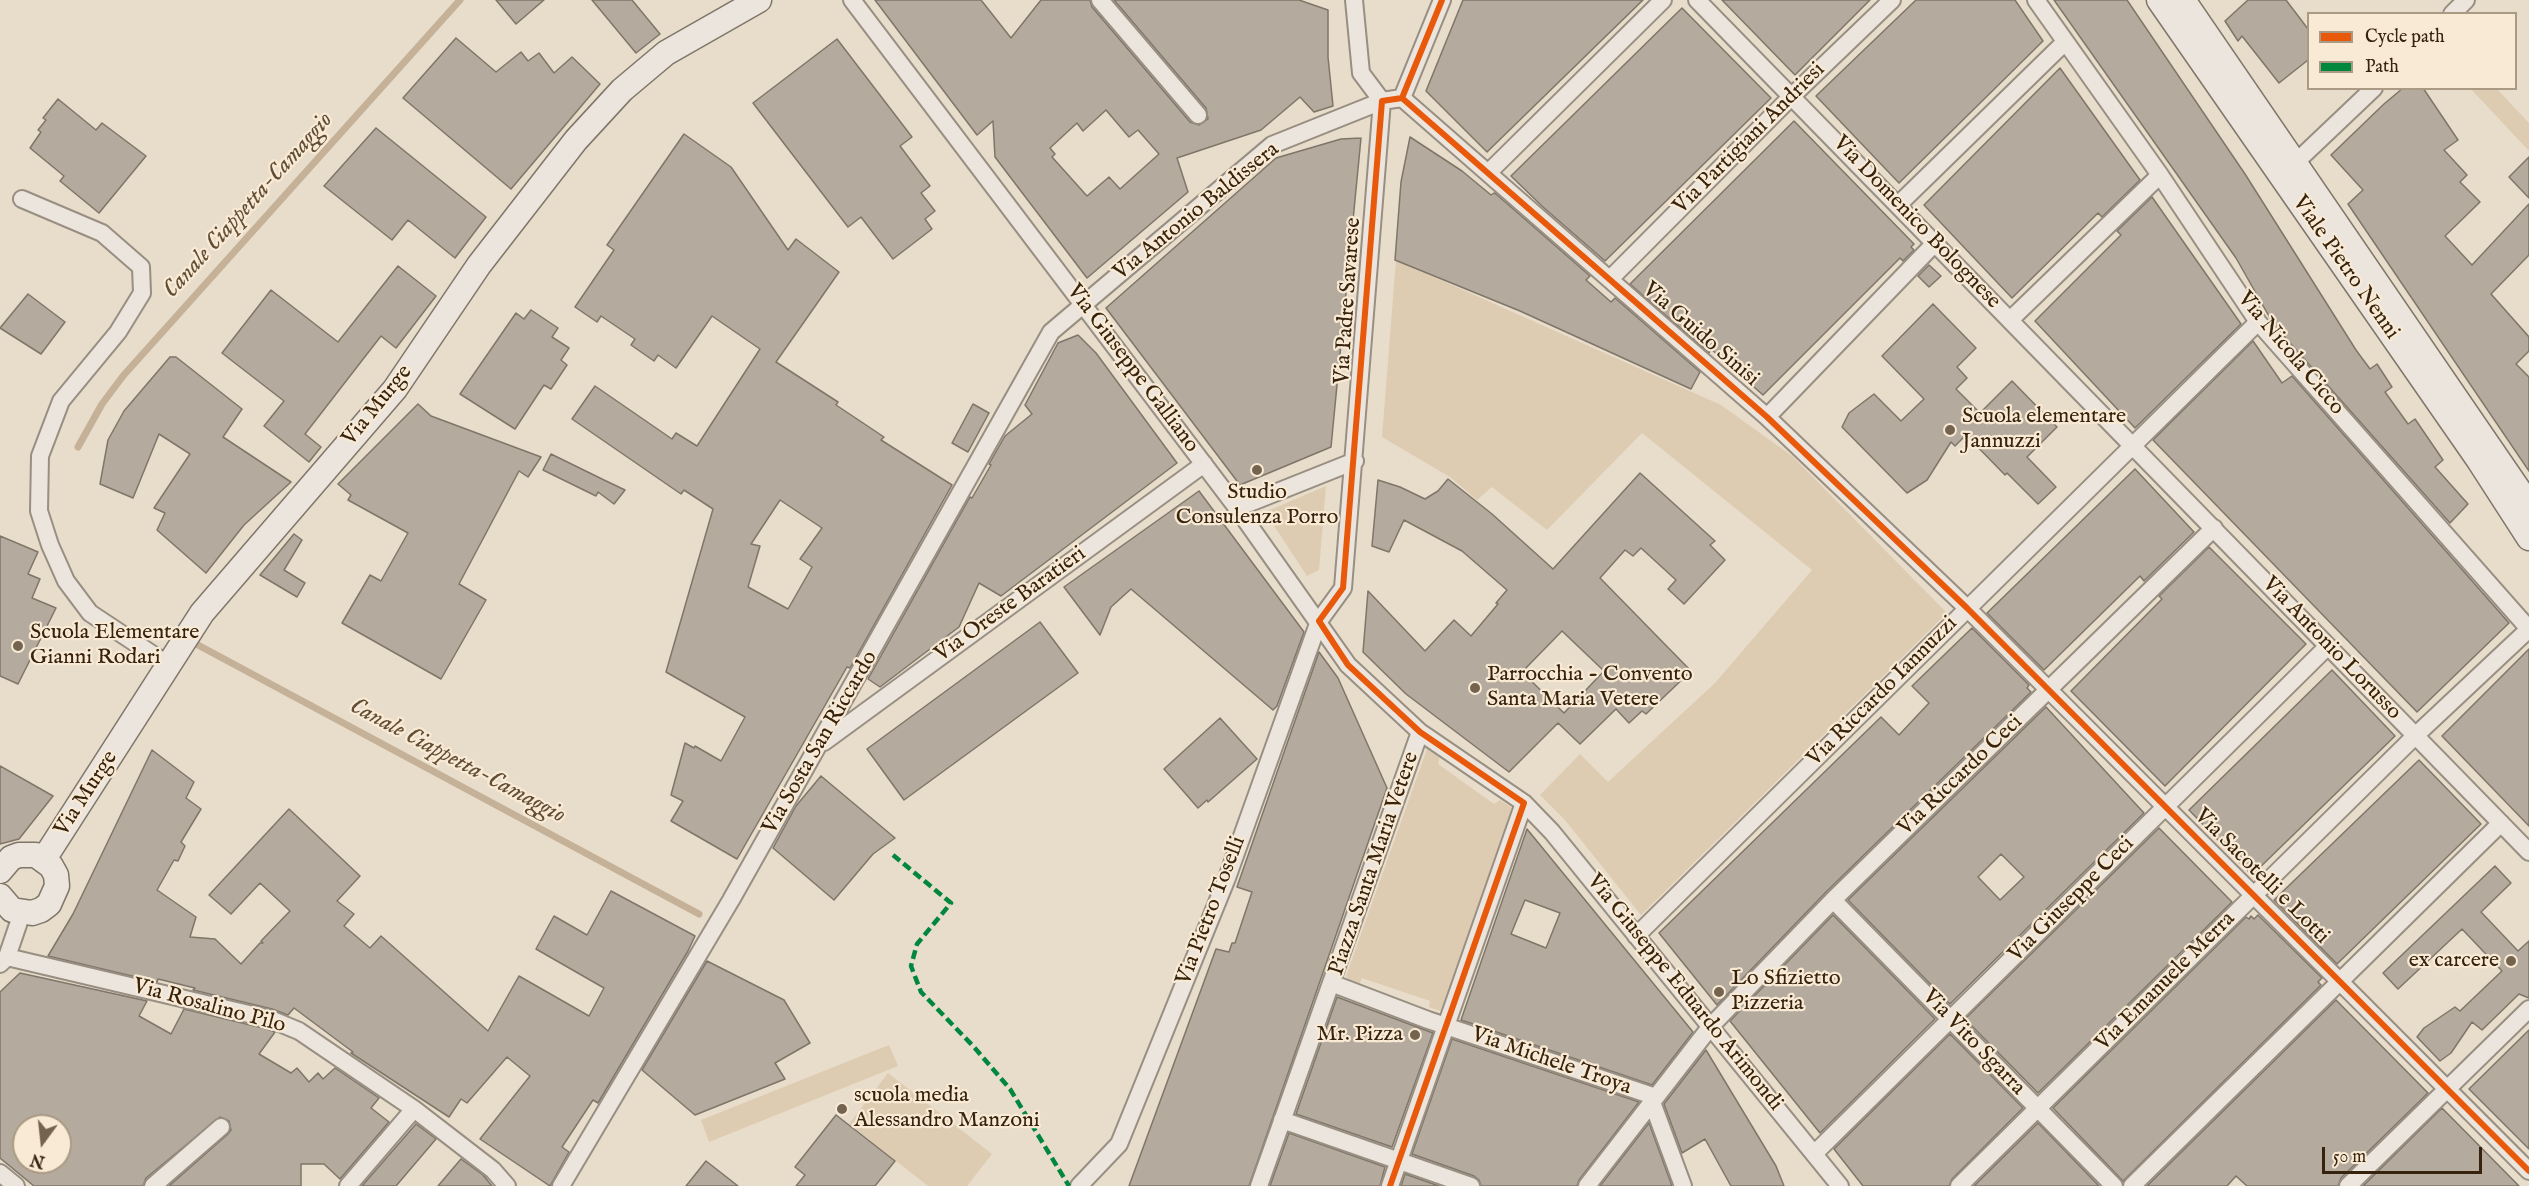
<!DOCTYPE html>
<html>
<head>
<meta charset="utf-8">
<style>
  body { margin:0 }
  #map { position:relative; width:2529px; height:1186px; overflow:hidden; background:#e8dcca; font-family:"IM FELL English",serif }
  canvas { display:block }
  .legend { position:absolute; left:2307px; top:12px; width:210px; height:78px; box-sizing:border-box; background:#f8ead4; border:2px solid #aa9a84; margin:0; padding:8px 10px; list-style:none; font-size:18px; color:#36220d }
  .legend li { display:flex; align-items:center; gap:12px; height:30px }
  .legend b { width:30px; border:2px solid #aa9a84 }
  .north { position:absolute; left:12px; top:1114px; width:60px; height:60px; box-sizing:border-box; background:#f8ead4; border:2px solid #aa9a84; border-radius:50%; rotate:195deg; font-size:16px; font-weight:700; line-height:24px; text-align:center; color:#36220d }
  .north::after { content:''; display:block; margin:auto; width:21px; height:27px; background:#74634f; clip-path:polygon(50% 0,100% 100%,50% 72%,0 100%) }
  .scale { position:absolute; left:2322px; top:1147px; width:160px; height:27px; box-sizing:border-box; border:3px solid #36220d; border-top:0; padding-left:8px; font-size:18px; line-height:21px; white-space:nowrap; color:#36220d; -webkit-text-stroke:4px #f8ead4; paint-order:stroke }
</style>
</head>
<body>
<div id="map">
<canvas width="2529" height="1186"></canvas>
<ul class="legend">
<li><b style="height:8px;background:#e8590c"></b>Cycle path</li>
<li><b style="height:8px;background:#00873e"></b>Path</li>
</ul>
<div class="north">N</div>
<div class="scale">50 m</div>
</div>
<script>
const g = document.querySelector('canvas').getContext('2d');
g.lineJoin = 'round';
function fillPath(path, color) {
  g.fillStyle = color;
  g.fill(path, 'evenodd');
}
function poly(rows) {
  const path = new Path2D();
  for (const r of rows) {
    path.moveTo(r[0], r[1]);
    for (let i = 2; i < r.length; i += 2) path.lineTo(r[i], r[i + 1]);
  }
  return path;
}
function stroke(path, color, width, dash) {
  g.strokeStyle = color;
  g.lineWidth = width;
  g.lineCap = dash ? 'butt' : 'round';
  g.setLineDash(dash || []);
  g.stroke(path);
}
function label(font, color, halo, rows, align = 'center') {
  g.font = font + ' "IM FELL English",serif';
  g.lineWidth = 4.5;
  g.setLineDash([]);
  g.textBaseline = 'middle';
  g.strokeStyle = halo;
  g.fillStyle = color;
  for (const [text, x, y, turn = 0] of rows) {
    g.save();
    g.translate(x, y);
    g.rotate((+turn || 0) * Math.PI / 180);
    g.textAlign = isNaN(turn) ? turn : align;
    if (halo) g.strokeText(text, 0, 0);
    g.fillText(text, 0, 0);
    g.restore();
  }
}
const green = poly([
  [2471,89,2497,89,2529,123,2529,151],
  [1396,260,1721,405,1792,456,1947,613,1641,915,1565,820,1540,795,1580,754,1608,782,1715,683,1812,570,1642,433,1547,530,1492,487,1477,500,1450,477,1382,437],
  [1326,486,1319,570,1307,576,1265,512],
  [1427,749,1431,749,1440,756,1438,764,1494,804,1500,800,1511,807,1512,812,1445,1008,1440,1011,1429,1007,1430,1001,1362,978,1359,985,1349,980,1346,976],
  [889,1045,898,1066,709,1142,701,1120],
  [888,1073,992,1154,967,1186,928,1186,849,1124]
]);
const stream = poly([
  [78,447,102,404,123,376,460,0],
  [198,645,699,914]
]);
const building = poly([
  [496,0,544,0,516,24,496,0],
  [592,0,632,0,660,34,636,53,592,0],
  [875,0,981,0,1011,38,1041,0,1090,0,1092,7,1190,122,1199,125,1208,119,1206,108,1114,0,1299,0,1328,10,1328,57,1333,106,1314,112,1300,97,1261,130,1177,158,1188,192,1087,278,995,157,993,121,977,135,875,0],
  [1106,110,1129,137,1138,130,1159,154,1120,189,1109,177,1087,196,1052,157,1055,154,1050,148,1077,123,1083,131,1106,110],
  [1463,0,1643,0,1487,152,1426,91,1463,0],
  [1722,0,1870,0,1795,75,1722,0],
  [1916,0,2015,0,2043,41,1899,183,1816,96,1916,0],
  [2054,0,2127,0,2245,174,2356,350,2370,369,2377,364,2392,387,2385,392,2408,424,2415,419,2443,460,2435,467,2468,504,2450,523,2274,325,2236,258,2054,0],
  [2248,0,2286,0,2308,29,2308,60,2279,83,2242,36,2238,41,2225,21,2248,0],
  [1682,8,1771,98,1605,261,1543,207,1511,176,1682,8],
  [456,38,496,72,521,52,528,61,539,53,554,73,572,57,600,84,511,189,403,98,456,38],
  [837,39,912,137,900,146,930,186,921,193,935,211,925,219,932,229,893,259,861,217,848,227,753,103,837,39],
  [2060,68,2140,180,2102,217,2098,213,2012,298,1924,205,2060,68],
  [2403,88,2423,88,2458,140,2444,150,2467,175,2460,182,2480,202,2445,236,2472,265,2529,204,2529,255,2491,294,2529,337,2529,351,2516,364,2529,377,2529,471,2348,204,2363,190,2331,155,2384,104,2403,88],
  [58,99,96,130,102,123,146,156,99,213,60,181,64,176,30,148,41,132,38,130,46,120,43,118,58,99],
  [1794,121,1914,244,1911,247,1914,250,1903,261,1900,258,1763,395,1711,349,1709,353,1630,284,1794,121],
  [376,128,486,217,455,258,408,220,392,240,324,186,376,128],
  [684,134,731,167,788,250,796,239,839,272,776,362,838,402,836,405,884,437,881,440,952,485,850,668,847,667,737,859,671,821,683,801,671,795,685,743,694,748,695,746,721,761,745,717,666,672,713,509,684,490,681,494,572,419,595,386,672,439,676,433,697,446,760,349,712,316,676,368,658,355,654,361,631,345,635,339,601,316,597,322,575,307,614,250,607,245,684,134],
  [780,500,822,528,800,559,812,567,788,609,748,587,760,546,751,544,780,500],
  [1410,137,1462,171,1491,195,1494,193,1496,194,1590,276,1586,280,1611,302,1615,298,1700,372,1691,389,1520,311,1395,260,1401,182,1410,137],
  [1361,138,1331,447,1240,485,1106,308,1276,158,1341,139,1361,138],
  [2529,157,2529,198,2509,177,2529,157],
  [2152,197,2241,324,2135,428,2035,321,2121,235,2117,231,2152,197],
  [1929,265,1941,276,1929,287,1918,276,1929,265],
  [398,266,436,296,396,348,381,336,305,434,321,447,309,462,264,426,284,401,222,353,271,290,338,342,398,266],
  [28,294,65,322,41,354,0,328,28,294],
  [1933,304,1976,348,1957,367,1967,378,1956,389,1980,413,2012,381,2057,427,2027,457,2056,487,2038,504,2007,473,2005,475,1966,435,1955,446,1951,442,1927,480,1907,493,1842,427,1849,413,1874,394,1901,421,1924,399,1882,356,1933,304],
  [531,310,558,328,552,337,569,348,561,360,567,365,551,389,544,385,515,429,460,394,516,313,524,319,531,310],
  [1078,335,1096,353,1177,463,1001,596,979,583,959,627,880,687,868,679,970,497,972,498,991,465,989,464,1005,436,1032,414,1025,405,1058,343,1078,335],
  [2253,341,2282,383,2292,376,2509,623,2417,712,2153,440,2253,341],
  [170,357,176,357,242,409,223,437,291,482,244,525,206,573,157,530,165,513,154,508,190,454,159,434,133,498,100,484,108,440,124,411,170,357],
  [418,404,431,416,541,457,528,477,519,471,459,584,486,600,441,679,342,623,370,575,381,581,408,533,348,500,351,495,338,484,418,404],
  [973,404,989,413,968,452,952,443,973,404],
  [551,454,604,480,625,490,614,504,598,492,596,496,543,470,551,454],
  [2135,469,2194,532,2144,581,2140,576,2044,670,1987,613,2135,469],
  [1640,473,1715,541,1710,545,1725,560,1684,604,1668,589,1676,580,1641,548,1633,556,1625,550,1600,578,1691,671,1646,714,1642,711,1629,723,1616,709,1580,744,1558,723,1509,772,1406,694,1363,652,1368,591,1425,651,1454,620,1471,636,1498,604,1496,603,1507,590,1462,551,1404,520,1389,552,1372,546,1378,480,1400,487,1425,499,1438,491,1448,479,1492,514,1553,569,1640,473],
  [1562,631,1604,671,1564,713,1522,672,1562,631],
  [1199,491,1304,632,1277,706,1273,710,1131,589,1111,607,1100,635,1064,587,1199,491],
  [294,534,302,540,284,570,305,583,297,597,260,575,294,534],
  [0,536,38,552,28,574,40,579,32,598,56,608,18,684,0,676,0,536],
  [2209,547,2306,644,2165,786,2071,691,2162,599,2159,596,2209,547],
  [1040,622,1078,673,904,800,867,749,1040,622],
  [1972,628,2029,685,2027,688,2031,692,1826,892,1717,1005,1659,933,1881,717,1899,735,1929,703,1912,686,1972,628],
  [2529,649,2529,826,2442,736,2529,649],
  [1319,652,1338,678,1387,788,1249,1186,1129,1186,1216,949,1229,952,1232,943,1235,943,1252,892,1237,887,1319,652],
  [2332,670,2395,736,2252,875,2189,810,2332,670],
  [2046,707,2144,813,1950,1004,1848,900,2046,707],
  [2001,854,2024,877,2000,900,1978,877,2001,854],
  [1220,718,1257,759,1208,802,1207,800,1198,808,1164,769,1220,718],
  [152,750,194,782,186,798,201,809,181,842,185,846,178,861,174,860,157,890,196,917,190,937,215,939,241,964,260,943,263,943,261,941,290,911,260,883,231,914,209,895,289,809,360,876,337,901,354,914,344,926,370,948,381,936,488,1031,519,976,589,1016,604,988,536,949,554,916,587,935,611,891,695,936,688,951,598,1103,593,1100,562,1147,569,1152,550,1186,480,1139,530,1076,507,1057,467,1103,461,1099,449,1117,351,1053,353,1052,294,1008,288,1015,272,1009,193,990,195,988,158,979,157,982,48,956,73,914,152,750],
  [2419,760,2481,824,2337,964,2274,900,2419,760],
  [0,766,53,796,19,839,0,844,0,766],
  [821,776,895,838,873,854,834,900,773,848,796,806,821,776],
  [2159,828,2232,902,2038,1093,1965,1019,2159,828],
  [1527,829,1693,1032,1652,1085,1461,1020,1527,829],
  [1525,900,1560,913,1546,948,1511,934,1525,900],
  [2495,866,2511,883,2481,912,2518,951,2529,941,2529,998,2519,994,2482,1030,2472,1022,2451,1053,2440,1061,2417,1037,2424,1028,2455,1007,2460,1011,2502,971,2462,929,2398,989,2383,973,2495,866],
  [1833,915,1935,1019,1820,1133,1730,1021,1833,915],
  [2258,915,2322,978,2318,982,2321,985,2123,1181,2053,1108,2246,917,2249,919,2251,916,2254,919,2258,915],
  [707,961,784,1000,810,1043,775,1063,785,1079,695,1115,642,1070,707,961],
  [20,973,147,1001,139,1016,171,1034,184,1009,267,1029,275,1032,259,1054,291,1073,297,1068,309,1082,318,1073,323,1079,335,1068,379,1098,371,1108,389,1122,340,1179,324,1164,301,1164,301,1186,169,1186,228,1134,231,1130,229,1121,220,1117,146,1178,143,1186,34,1186,0,1158,0,992,20,973],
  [24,1126,60,1126,60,1162,24,1162,24,1126],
  [1337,997,1433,1033,1392,1147,1296,1114,1337,997],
  [2336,1000,2428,1093,2341,1178,2338,1186,2247,1186,2236,1176,2227,1186,2147,1186,2336,1000],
  [2529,1030,2529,1149,2469,1089,2529,1030],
  [1950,1034,2023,1108,1952,1179,1949,1186,1863,1186,1834,1149,1950,1034],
  [1452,1039,1639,1102,1579,1180,1577,1186,1481,1186,1479,1180,1474,1176,1412,1154,1452,1039],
  [1706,1050,1776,1166,1784,1186,1731,1186,1705,1139,1682,1153,1664,1104,1706,1050],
  [2442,1108,2519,1186,2363,1186,2442,1108],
  [836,1115,895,1161,875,1186,796,1186,805,1175,795,1167,836,1115],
  [1649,1123,1672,1186,1600,1186,1649,1123],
  [2038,1123,2099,1186,1974,1186,2038,1123],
  [416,1124,436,1139,396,1186,362,1186,416,1124],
  [1289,1133,1385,1167,1380,1186,1270,1186,1289,1133],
  [461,1159,483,1175,492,1186,438,1186,461,1159],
  [706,1161,738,1186,686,1186,706,1161],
  [1405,1174,1439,1186,1401,1186,1405,1174]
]);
const street = poly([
  [852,0,1237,508,1348,665,1420,732,1524,803,1552,832,1840,1186],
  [1100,0,1198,115],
  [1697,0,2529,852],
  [2036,0,2160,175,2258,322,2529,629],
  [2452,14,2466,0],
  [1402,98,1767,417,1967,608,2529,1171],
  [2295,163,2374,88],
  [1488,173,1663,0],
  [22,199,102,233,141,267,142,293,118,332,61,401,40,456,39,511,50,545,66,581,90,613,170,666],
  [1898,205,2065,42],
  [1610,279,1792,96,1892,0],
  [2010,320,2160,175],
  [1767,417,1935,243],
  [1237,508,1355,461],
  [1420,732,1331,983,1428,1020,1656,1097],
  [824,742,1204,464],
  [1833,900,2114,1186],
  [1636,936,2258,322],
  [7,957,270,1019,299,1031,414,1109,493,1170,507,1186],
  [0,964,7,957,22,913],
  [1652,1102,1683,1186],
  [1282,1120,1471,1186],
  [1815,1153,2328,646],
  [0,1173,16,1186],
  [153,1186,221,1127],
  [348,1186,414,1109],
  [561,1186,731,900,1051,332,1272,145,1382,101,1361,73,1354,0],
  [1079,1186,1119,1144,1227,878,1319,621,1343,588,1382,101,1402,98,1442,0],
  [1259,1186,1331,983],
  [1390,1186,1524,803],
  [1587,1186,1711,1026,1833,900,2214,528],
  [1959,1186,2415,736,2529,629],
  [2132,1186,2501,823],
  [2348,1186,2529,1009]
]);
const secondary = poly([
  [2159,0,2478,459,2529,538],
  [2183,0,2529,505],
  [44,859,202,613,395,389,479,265,576,140,622,90,666,53,759,0],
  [0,871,11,858,19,855,36,855,51,866,56,875,57,886,49,904,41,910,32,913,12,910,0,896]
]);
const quiet = poly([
  [893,855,951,903,917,944,911,966,921,992,974,1047,1010,1089,1069,1186]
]);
const cycleway = poly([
  [1402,98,1767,417,1967,608,2529,1171],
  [1390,1186,1524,803,1420,732,1348,665,1319,621,1343,588,1382,101,1402,98,1442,0]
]);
const markers = [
  [1950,430,6,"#74634f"],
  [1257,470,6,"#74634f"],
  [18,646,6,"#74634f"],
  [1475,688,6,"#74634f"],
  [2511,961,6,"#74634f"],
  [1719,992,6,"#74634f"],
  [1415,1035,6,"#74634f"],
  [842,1109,6,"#74634f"]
];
const streetNames = [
  ["Via Partigiani Andriesi",1750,139,-45],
  ["Via Antonio Baldissera",1197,212,-39],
  ["Via Domenico Bolognese",1916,223,46],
  ["Viale Pietro Nenni",2345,268,55],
  ["Via Padre Savarese",1349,301,-86],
  ["Via Guido Sinisi",1700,335,41],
  ["Via Nicola Cicco",2290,354,50],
  ["Via Giuseppe Galliano",1132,369,53],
  ["Via Murge",378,406,-51],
  ["Via Oreste Baratieri",1011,605,-36],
  ["Via Antonio Lorusso",2331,649,46],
  ["Via Riccardo Iannuzzi",1883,692,-45],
  ["Via Sosta San Riccardo",821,743,-60],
  ["Via Riccardo Ceci",1961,776,-44],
  ["Via Murge",87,794,-57],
  ["Piazza Santa Maria Vetere",1375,864,-71],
  ["Via Sacotelli e Lotti",2261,877,45],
  ["Via Giuseppe Ceci",2072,900,-45],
  ["Via Pietro Toselli",1212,911,-69],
  ["Via Emanuele Merra",2166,982,-45],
  ["Via Giuseppe Eduardo Arimondi",1684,993,51],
  ["Via Rosalino Pilo",209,1007,15],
  ["Via Vito Sgarra",1973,1043,46],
  ["Via Michele Troya",1551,1062,19]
];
const poiNames = [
  ["Scuola elementare",1962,417],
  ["Jannuzzi",1962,442],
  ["Studio",1257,493,"center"],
  ["Consulenza Porro",1257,518,"center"],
  ["Scuola Elementare",30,633],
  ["Gianni Rodari",30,658],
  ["Parrocchia - Convento",1487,675],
  ["Santa Maria Vetere",1487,700],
  ["ex carcere",2499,961,"right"],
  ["Lo Sfizietto",1731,979],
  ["Pizzeria",1731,1004],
  ["Mr. Pizza",1403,1035,"right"],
  ["scuola media",854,1096],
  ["Alessandro Manzoni",854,1121]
];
const waterNames = [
  ["Canale Ciappetta-Camaggio",249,206,-48],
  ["Canale Ciappetta-Camaggio",457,762,28]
];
fillPath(green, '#deccb2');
stroke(stream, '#c4b197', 7);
fillPath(building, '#b4aa9d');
stroke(building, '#7f7669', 1.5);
stroke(street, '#988f82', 20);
stroke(secondary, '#7f7669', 27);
stroke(street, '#ebe5dd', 16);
stroke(secondary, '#ebe5dd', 24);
stroke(quiet, '#00873e', 4.5, [9, 4.5]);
stroke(cycleway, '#e8590c', 6);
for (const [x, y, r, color] of markers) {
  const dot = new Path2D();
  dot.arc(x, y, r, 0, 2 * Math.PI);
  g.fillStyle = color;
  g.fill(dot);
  stroke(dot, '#f8ead4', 2);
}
label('22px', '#36220d', '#f8ead4', streetNames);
label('22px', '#36220d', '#f8ead4', poiNames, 'left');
label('italic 24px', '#624d36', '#f8ead4', waterNames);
</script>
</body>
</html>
